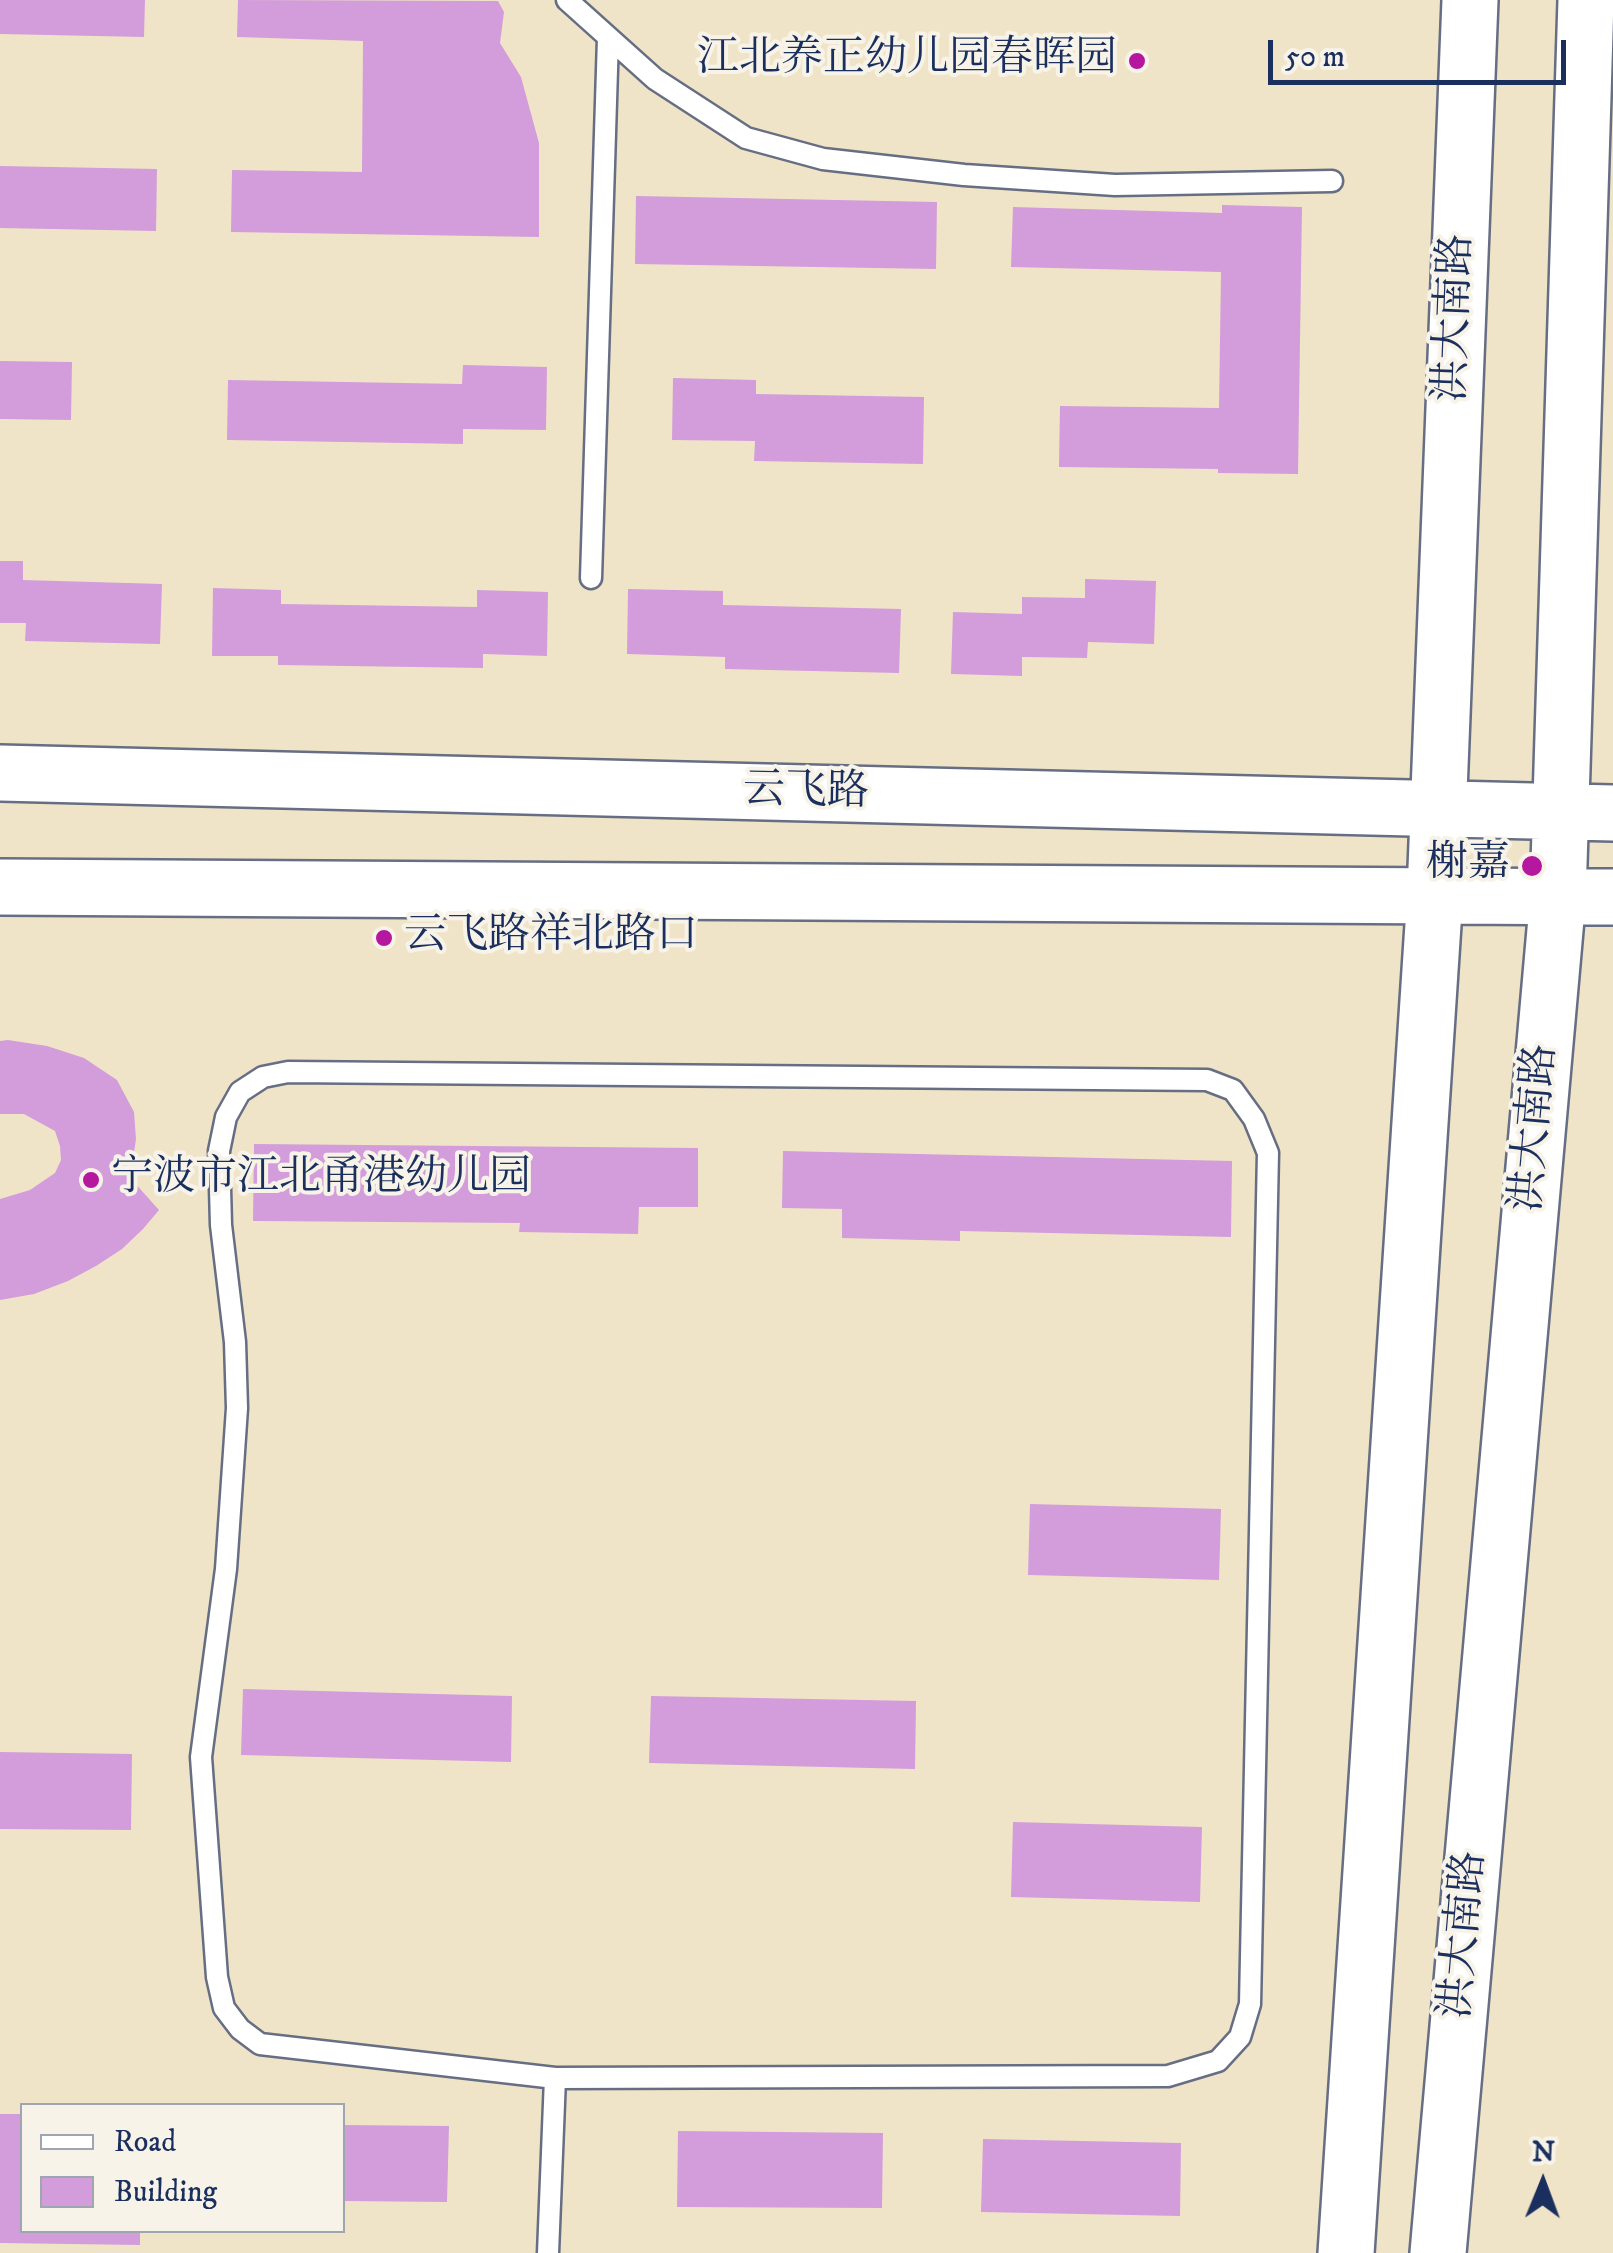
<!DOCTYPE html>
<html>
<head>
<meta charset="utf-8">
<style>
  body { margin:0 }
  #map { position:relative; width:1613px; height:2253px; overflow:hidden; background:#f0e4c8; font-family:"IM FELL DW Pica",serif }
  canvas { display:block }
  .legend { position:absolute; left:20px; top:2103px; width:325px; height:130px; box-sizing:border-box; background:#f7f3e8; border:2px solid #9fa5b1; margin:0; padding:12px 18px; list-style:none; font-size:30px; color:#1b2f5e }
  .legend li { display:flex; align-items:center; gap:20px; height:50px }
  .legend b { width:50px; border:2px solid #9fa5b1 }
  .north { position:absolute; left:1493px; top:2133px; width:100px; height:100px; -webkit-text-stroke:8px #f7f3e8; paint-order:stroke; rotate:1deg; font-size:28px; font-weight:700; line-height:40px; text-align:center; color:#1b2f5e }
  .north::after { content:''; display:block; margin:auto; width:35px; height:45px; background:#1b2f5e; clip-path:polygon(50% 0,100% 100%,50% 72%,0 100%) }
  .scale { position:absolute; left:1268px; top:40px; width:298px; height:45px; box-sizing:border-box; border:5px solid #1b2f5e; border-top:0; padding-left:12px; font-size:30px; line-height:35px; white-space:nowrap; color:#1b2f5e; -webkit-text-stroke:8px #f7f3e8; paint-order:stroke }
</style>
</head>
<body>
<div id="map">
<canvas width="1613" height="2253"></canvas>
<ul class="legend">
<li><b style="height:12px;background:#fff"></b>Road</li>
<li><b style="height:28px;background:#d29dda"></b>Building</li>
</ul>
<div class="north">N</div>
<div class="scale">50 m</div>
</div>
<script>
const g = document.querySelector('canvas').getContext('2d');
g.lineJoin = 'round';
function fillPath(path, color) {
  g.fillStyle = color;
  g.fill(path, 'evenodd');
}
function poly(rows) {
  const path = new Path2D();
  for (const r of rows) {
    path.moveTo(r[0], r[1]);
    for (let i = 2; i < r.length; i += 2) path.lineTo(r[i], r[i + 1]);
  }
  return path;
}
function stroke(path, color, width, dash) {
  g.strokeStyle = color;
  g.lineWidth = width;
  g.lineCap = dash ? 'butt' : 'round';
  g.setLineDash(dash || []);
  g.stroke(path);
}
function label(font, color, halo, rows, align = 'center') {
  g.font = font + ' "IM FELL DW Pica","Noto Serif SC",serif';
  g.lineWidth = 8;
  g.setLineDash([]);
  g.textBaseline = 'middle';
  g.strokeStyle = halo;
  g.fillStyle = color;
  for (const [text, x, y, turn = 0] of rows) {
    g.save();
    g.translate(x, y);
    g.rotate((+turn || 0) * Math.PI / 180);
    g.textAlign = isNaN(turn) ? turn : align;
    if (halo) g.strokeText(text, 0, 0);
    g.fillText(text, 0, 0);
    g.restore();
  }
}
const building = poly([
  [0,0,145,0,144,37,0,34],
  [238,0,498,1,504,12,500,43,521,77,539,143,539,237,231,232,232,170,362,172,363,41,237,37],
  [0,166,157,169,156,231,0,228],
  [636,196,937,202,936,269,635,264],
  [1222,205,1302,207,1298,474,1218,473,1218,469,1059,467,1060,406,1219,408,1221,272,1011,267,1013,207,1222,213],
  [0,361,72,362,71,420,0,419],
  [463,365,547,367,546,430,463,429,463,444,227,440,228,380,462,384],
  [673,378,756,380,756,394,924,397,923,464,754,461,755,441,672,440],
  [0,561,23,561,23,580,162,584,160,644,25,641,26,623,0,623],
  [1085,579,1156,581,1154,644,1088,642,1087,658,1022,657,1022,676,951,674,953,612,1022,614,1022,597,1085,598],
  [213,588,281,590,281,604,477,607,477,590,548,592,547,656,483,654,483,668,278,665,278,656,212,656],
  [628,589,723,591,723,605,901,609,899,673,725,669,725,657,627,654],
  [8,1040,47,1046,84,1058,117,1080,134,1112,136,1139,133,1159,125,1172,159,1210,143,1229,122,1249,96,1266,68,1281,34,1294,0,1300,0,1199,30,1190,55,1173,61,1160,60,1146,55,1131,24,1114,0,1114,0,1041],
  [254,1144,698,1148,698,1207,639,1207,638,1234,519,1232,520,1223,253,1221],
  [783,1151,1232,1161,1231,1237,960,1231,960,1241,842,1238,842,1209,782,1208],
  [1030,1504,1221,1509,1219,1580,1028,1575],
  [243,1689,512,1696,511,1762,241,1755],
  [651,1696,916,1701,915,1769,649,1763],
  [0,1752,132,1754,131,1830,0,1829],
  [1013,1822,1202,1827,1200,1902,1011,1897],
  [0,2114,22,2114,22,2230,140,2230,140,2245,0,2243],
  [342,2125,449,2126,447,2202,342,2201],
  [678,2131,883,2133,882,2208,677,2207],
  [983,2139,1181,2143,1180,2216,981,2212]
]);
const service = poly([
  [567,0,655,79,746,138,823,159,964,175,1115,185,1332,181],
  [591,578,608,38],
  [548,2253,555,2078,1168,2076,1218,2061,1240,2037,1250,2004,1268,1153,1254,1119,1233,1090,1207,1080,288,1072,263,1077,240,1092,226,1117,219,1151,221,1225,235,1342,237,1408,226,1569,201,1757,217,1977,224,2008,240,2029,260,2044,555,2078]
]);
const secondary = poly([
  [0,773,1613,813],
  [0,887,1613,897],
  [1346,2253,1435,894,1470,0],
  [1438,2253,1558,896,1586,0]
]);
const markers = [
  [1137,61,10,"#b5179e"],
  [1532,866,12,"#b5179e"],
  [384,938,10,"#b5179e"],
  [91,1180,10,"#b5179e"]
];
const poiNames = [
  ["江北养正幼儿园春晖园",1117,61],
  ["榭嘉",1510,866],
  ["云飞路祥北路口",404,938,"left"],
  ["宁波市江北甬港幼儿园",111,1180,"left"]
];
const streetNames = [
  ["洪大南路",1457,318,-88],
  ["云飞路",806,794,1],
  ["洪大南路",1537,1128,-85],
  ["洪大南路",1466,1935,-85]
];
fillPath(building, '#d29dda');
stroke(service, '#666e83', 25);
stroke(secondary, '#666e83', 60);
stroke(service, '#fff', 20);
stroke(secondary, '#fff', 55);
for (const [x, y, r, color] of markers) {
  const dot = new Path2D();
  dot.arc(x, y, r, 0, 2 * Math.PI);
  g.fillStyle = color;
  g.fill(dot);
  stroke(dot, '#f7f3e8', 4);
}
label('42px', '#1b2f5e', '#f7f3e8', poiNames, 'right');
label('42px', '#1b2f5e', '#f7f3e8', streetNames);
</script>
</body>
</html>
